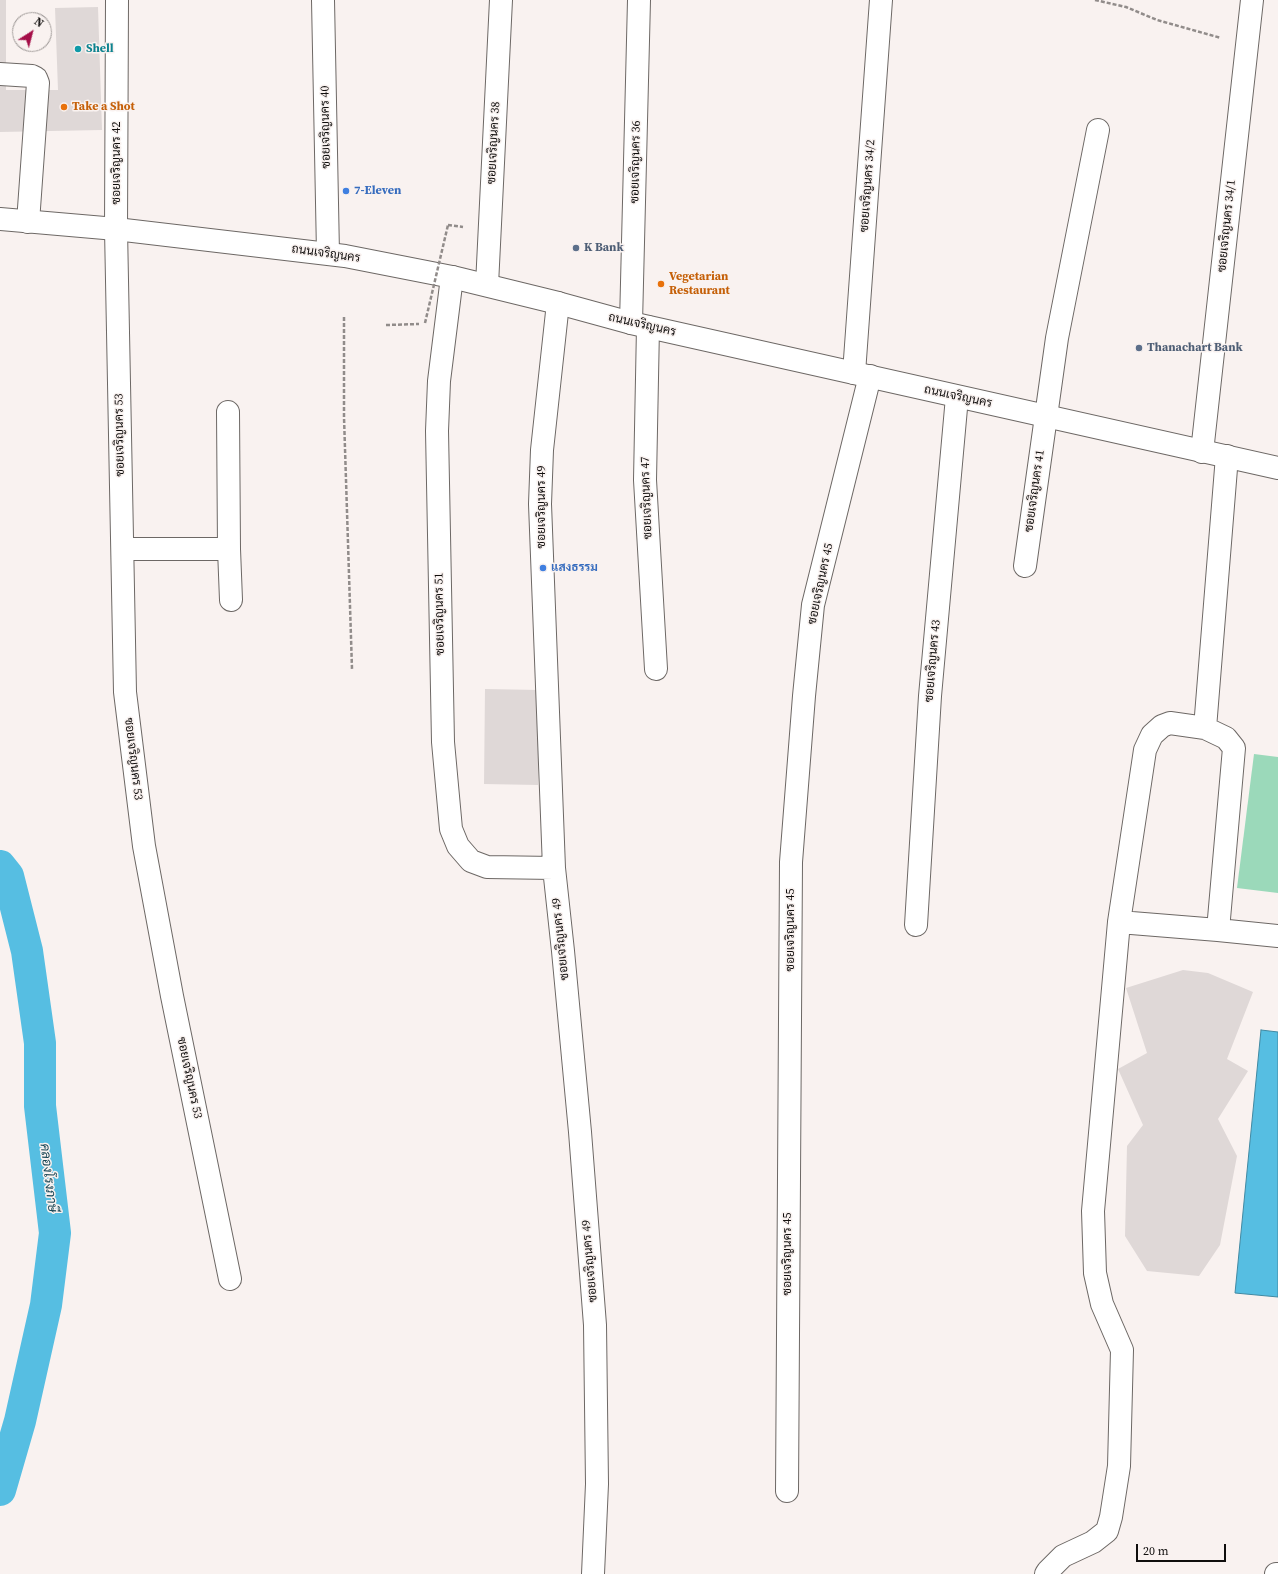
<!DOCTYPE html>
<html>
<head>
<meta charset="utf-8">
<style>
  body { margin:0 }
  #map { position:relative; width:1278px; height:1574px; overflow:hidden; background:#f9f2f0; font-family:"Source Serif 4",serif }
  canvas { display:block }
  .north { position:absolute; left:12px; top:12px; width:40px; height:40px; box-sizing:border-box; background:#f9f2f0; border:1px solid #9c9795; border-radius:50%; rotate:36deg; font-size:11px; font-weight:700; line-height:16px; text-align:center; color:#100e0d }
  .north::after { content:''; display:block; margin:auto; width:14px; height:18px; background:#a50e48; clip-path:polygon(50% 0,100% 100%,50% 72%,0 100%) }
  .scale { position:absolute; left:1136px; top:1544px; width:90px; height:18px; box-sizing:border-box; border:2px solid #100e0d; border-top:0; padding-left:5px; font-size:12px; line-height:14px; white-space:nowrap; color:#100e0d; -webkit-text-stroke:3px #f9f2f0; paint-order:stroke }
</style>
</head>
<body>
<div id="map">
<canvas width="1278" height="1574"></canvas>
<div class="north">N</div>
<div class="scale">20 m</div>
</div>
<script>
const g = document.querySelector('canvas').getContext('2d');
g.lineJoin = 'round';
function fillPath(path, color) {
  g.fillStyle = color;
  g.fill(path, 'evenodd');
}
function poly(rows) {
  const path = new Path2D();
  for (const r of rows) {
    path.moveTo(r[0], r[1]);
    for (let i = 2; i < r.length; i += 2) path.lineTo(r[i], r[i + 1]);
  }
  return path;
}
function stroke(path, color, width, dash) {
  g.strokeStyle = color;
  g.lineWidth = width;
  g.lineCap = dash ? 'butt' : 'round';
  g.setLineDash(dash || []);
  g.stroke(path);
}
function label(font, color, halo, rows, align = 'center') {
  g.font = font + ' "Source Serif 4",Sarabun,serif';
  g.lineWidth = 3;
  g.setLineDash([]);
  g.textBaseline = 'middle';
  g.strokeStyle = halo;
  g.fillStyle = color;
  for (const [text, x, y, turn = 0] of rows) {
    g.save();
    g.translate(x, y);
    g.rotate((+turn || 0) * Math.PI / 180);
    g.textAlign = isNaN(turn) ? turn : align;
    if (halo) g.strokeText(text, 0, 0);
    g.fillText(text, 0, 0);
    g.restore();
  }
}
const green = poly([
  [1254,754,1278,757,1278,893,1237,888]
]);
const water = poly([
  [1261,1030,1278,1032,1278,1297,1235,1293,1261,1030]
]);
const canal = poly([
  [0,866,8,876,27,951,40,1043,40,1106,55,1233,46,1305,20,1421,0,1490]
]);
const building = poly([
  [0,0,6,0,6,90,58,90,55,8,98,7,102,130,0,132],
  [485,689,539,690,538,785,484,784],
  [1183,970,1208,973,1253,992,1227,1059,1248,1071,1218,1119,1237,1156,1220,1245,1199,1276,1147,1271,1125,1236,1127,1146,1143,1125,1118,1069,1147,1053,1126,988]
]);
const path = poly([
  [1095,0,1126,7,1157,20,1221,38],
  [448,225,463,227],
  [344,317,344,417,352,669],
  [386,325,419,324]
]);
const minor = poly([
  [117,0,116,229,125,692,144,846,172,996,230,1279],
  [323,0,328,253],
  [0,74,32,76,36,78,38,83,28,222],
  [452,277,439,381,437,431,443,742,451,829,458,846,471,861,487,867,554,868],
  [487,285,501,0],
  [558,303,542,450,540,504,554,868,563,951,580,1132,595,1325,597,1484,593,1574],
  [631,323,639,0],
  [648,327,645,480,656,669],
  [854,373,881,0],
  [228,412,229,549,231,600],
  [1202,452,1252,0],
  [123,549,229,549],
  [1025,566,1057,338,1098,130],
  [1205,728,1227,456],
  [1119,922,1218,930],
  [916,925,930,696,957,397],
  [787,1491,791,862,804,696,813,605,870,376],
  [1046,1574,1048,1571,1063,1556,1093,1542,1107,1531,1111,1517,1119,1466,1122,1350,1102,1304,1095,1273,1093,1211,1119,922,1145,750,1152,735,1162,726,1170,723,1205,728,1226,738,1234,748,1218,930,1278,936],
  [1276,1574,1278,1574]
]);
const major = poly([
  [0,219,116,229,345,256,452,277,558,303,631,323,1278,468]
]);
const pathBridge = poly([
  [425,323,448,225]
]);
const markers = [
  [78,49,4,"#0f9aa8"],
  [64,107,4,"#e8710a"],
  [346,191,4,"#3f7fe0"],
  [576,248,4,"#5c6f8a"],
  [661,284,4,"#e8710a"],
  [1139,348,4,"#5c6f8a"],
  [543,568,4,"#3f7fe0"]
];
const cultureNames = [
  ["Shell",86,49]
];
const foodNames = [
  ["Take a Shot",72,107],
  ["Vegetarian",669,277],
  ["Restaurant",669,291]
];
const streetNames = [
  ["ซอยเจริญนคร 40",326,127,-91],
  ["ซอยเจริญนคร 38",494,143,-87],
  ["ซอยเจริญนคร 36",636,162,-89],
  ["ซอยเจริญนคร 42",117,163,-90],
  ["ซอยเจริญนคร 34/2",868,186,-86],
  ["ซอยเจริญนคร 34/1",1227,226,-84],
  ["ถนนเจริญนคร",326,254,8],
  ["ถนนเจริญนคร",642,325,13],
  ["ถนนเจริญนคร",958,397,12],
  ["ซอยเจริญนคร 53",120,435,-91],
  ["ซอยเจริญนคร 41",1035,491,-82],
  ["ซอยเจริญนคร 47",647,498,-92],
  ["ซอยเจริญนคร 49",542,507,-90],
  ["ซอยเจริญนคร 45",821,584,-78],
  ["ซอยเจริญนคร 51",440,614,-91],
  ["ซอยเจริญนคร 43",933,661,-85],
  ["ซอยเจริญนคร 53",133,759,83],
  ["ซอยเจริญนคร 45",791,930,-90],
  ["ซอยเจริญนคร 49",561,939,-96],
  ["ซอยเจริญนคร 53",189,1078,78],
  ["ซอยเจริญนคร 45",788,1254,-90],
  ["ซอยเจริญนคร 49",590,1261,-95]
];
const shopNames = [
  ["7-Eleven",354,191],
  ["แสงธรรม",551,568]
];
const serviceNames = [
  ["K Bank",584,248],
  ["Thanachart Bank",1147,348]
];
const waterNames = [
  ["คลองโรงภาษี",48,1178,83]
];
fillPath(green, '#9bd9ba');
fillPath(water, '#56bee2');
stroke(water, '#4189a2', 1);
stroke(canal, '#56bee2', 32);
fillPath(building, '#dfd8d7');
stroke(minor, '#6d6865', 24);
stroke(major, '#6d6865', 24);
stroke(path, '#918c8a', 2.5, [4, 2]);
stroke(minor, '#fff', 22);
stroke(major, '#fff', 22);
stroke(pathBridge, '#918c8a', 2.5, [4, 2]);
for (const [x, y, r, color] of markers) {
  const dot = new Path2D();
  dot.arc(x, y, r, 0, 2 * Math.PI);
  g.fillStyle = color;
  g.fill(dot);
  stroke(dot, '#f9f2f0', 1.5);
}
label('bold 12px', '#0d838f', '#f9f2f0', cultureNames, 'left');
label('bold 12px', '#c56008', '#f9f2f0', foodNames, 'left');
label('12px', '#100e0d', '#f9f2f0', streetNames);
label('bold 12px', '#366cbe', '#f9f2f0', shopNames, 'left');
label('bold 12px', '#4e5e75', '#f9f2f0', serviceNames, 'left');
label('italic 13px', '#174554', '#f9f2f0', waterNames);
</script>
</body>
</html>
